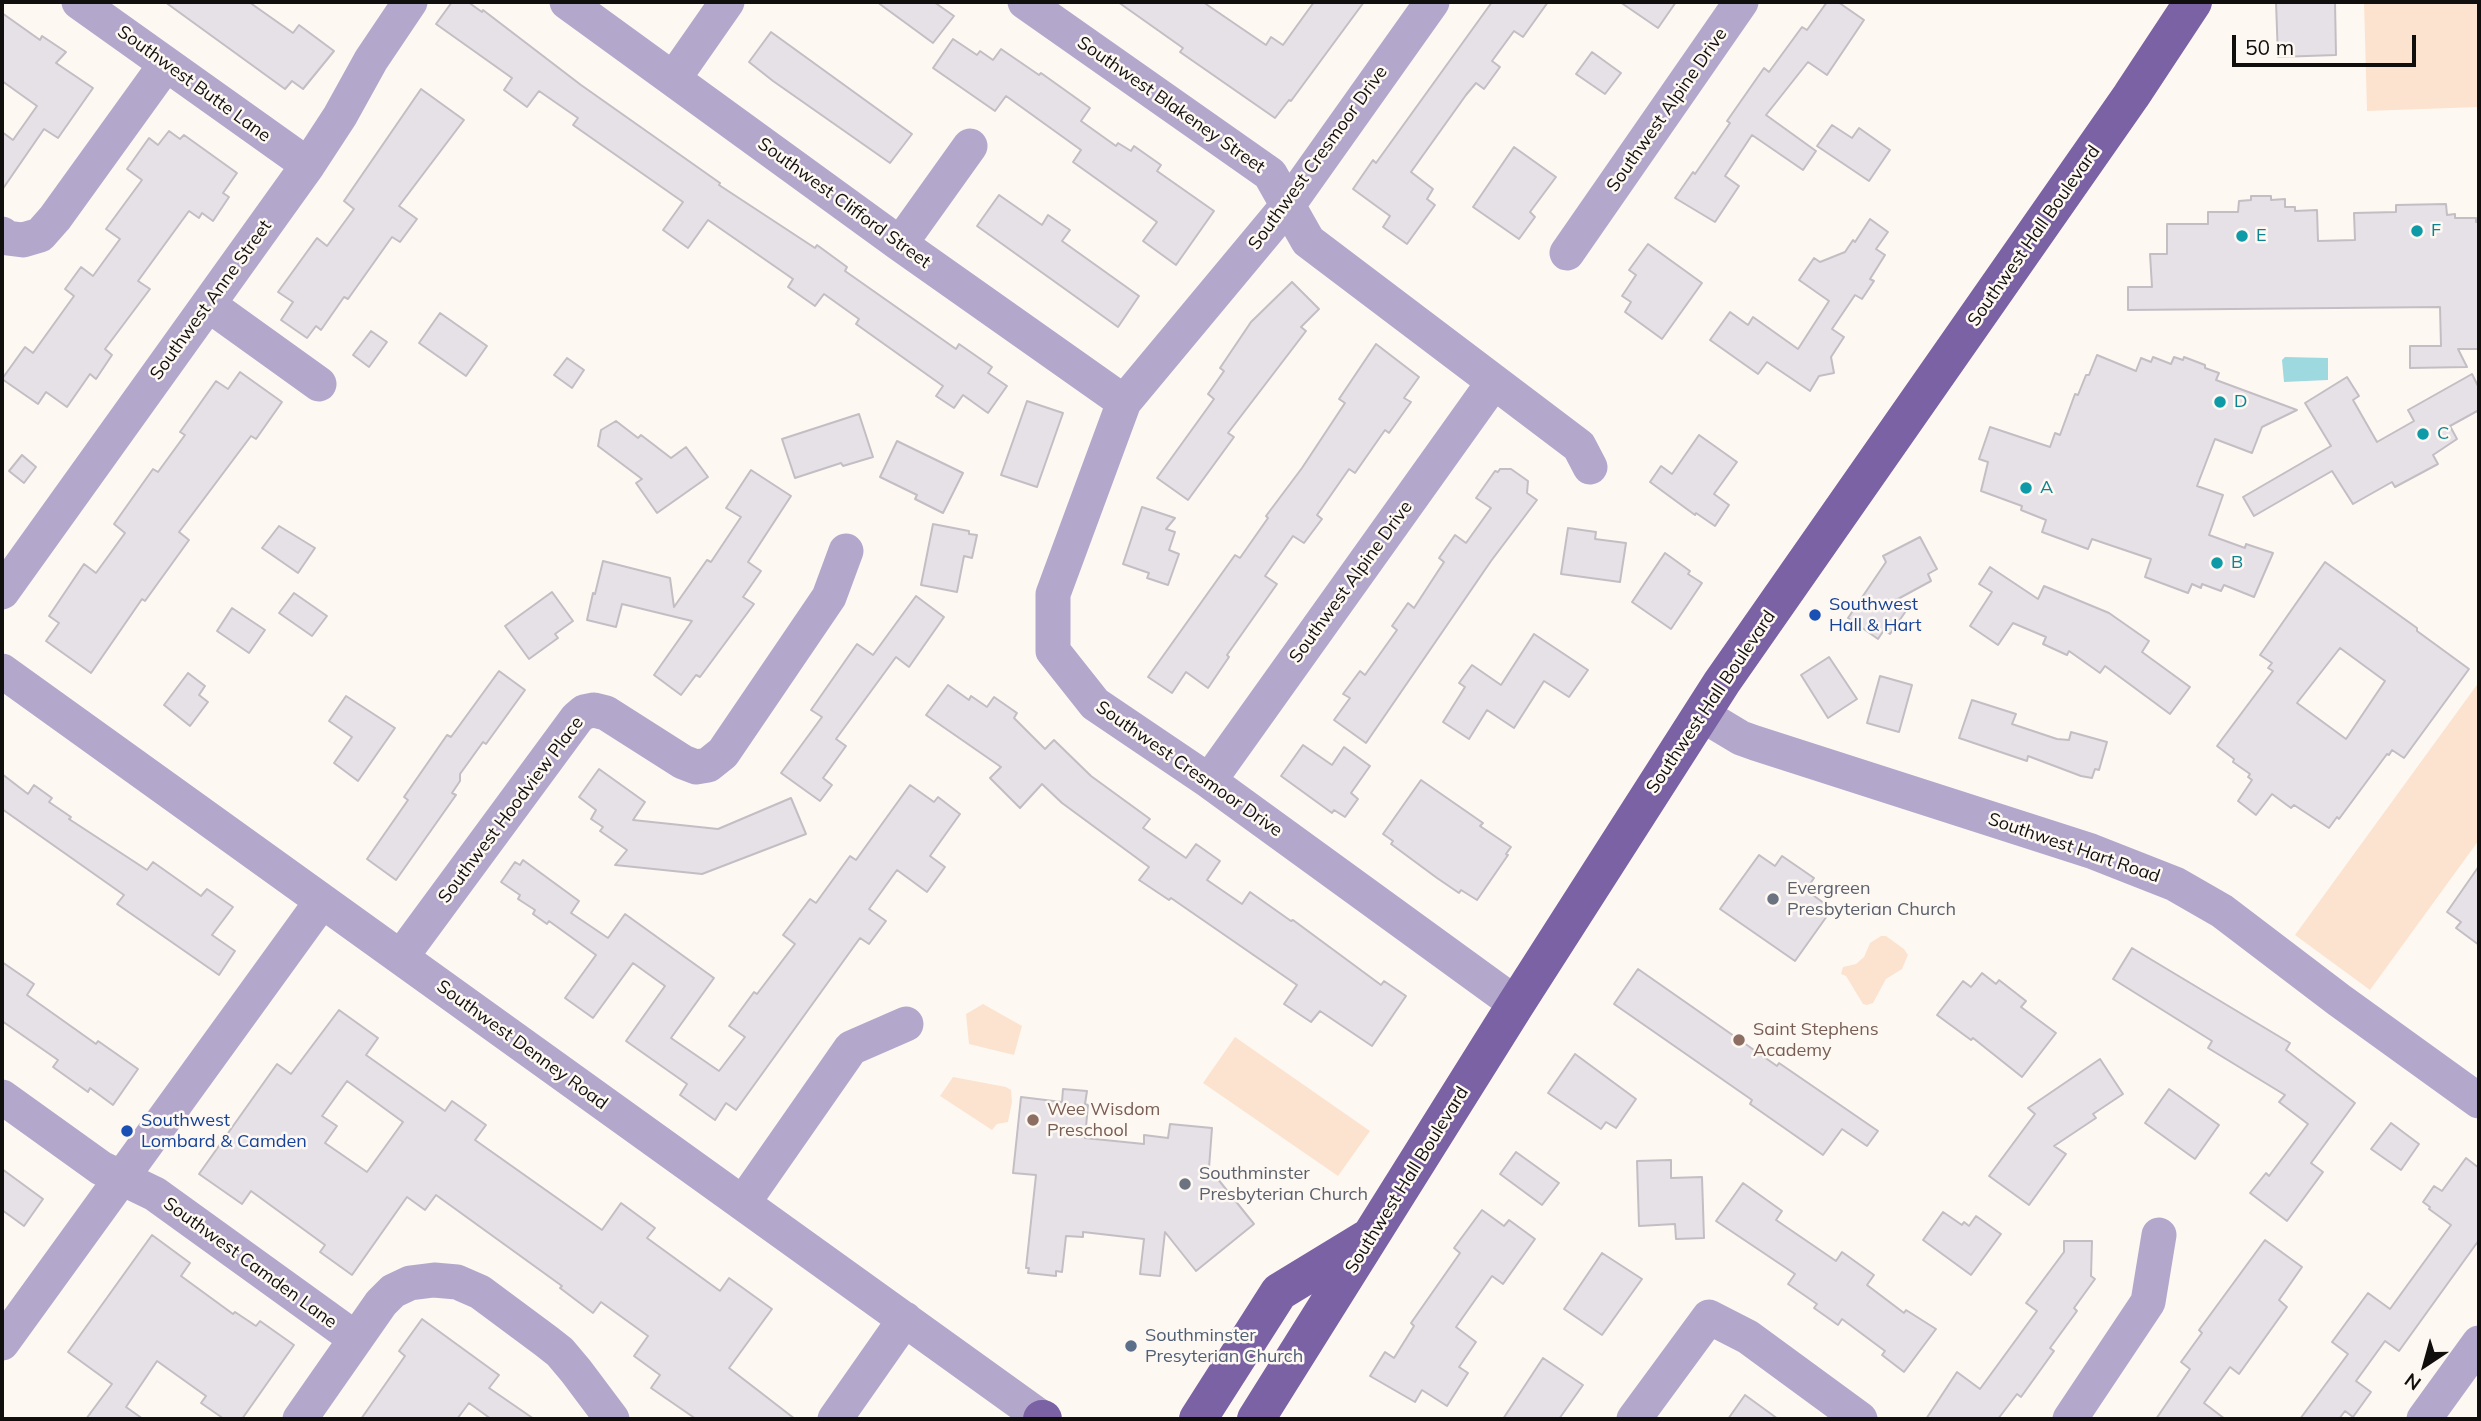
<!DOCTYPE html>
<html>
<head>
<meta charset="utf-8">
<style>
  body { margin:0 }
  #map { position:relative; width:2481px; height:1421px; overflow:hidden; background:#fef8f3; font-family:Mulish,sans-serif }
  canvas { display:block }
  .frame { position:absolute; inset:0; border:4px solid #110f0e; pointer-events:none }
  .north { position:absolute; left:2390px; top:1330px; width:70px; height:70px; -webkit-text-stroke:5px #fef8f3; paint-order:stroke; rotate:216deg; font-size:19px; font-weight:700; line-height:28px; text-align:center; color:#110f0e }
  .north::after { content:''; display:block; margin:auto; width:24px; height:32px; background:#110f0e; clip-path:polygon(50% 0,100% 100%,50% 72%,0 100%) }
  .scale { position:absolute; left:2232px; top:35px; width:184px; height:32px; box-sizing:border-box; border:4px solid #110f0e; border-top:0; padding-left:9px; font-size:21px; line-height:24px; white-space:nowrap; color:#110f0e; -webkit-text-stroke:5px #fef8f3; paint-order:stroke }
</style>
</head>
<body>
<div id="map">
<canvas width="2481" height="1421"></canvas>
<div class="frame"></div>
<div class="north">N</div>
<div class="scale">50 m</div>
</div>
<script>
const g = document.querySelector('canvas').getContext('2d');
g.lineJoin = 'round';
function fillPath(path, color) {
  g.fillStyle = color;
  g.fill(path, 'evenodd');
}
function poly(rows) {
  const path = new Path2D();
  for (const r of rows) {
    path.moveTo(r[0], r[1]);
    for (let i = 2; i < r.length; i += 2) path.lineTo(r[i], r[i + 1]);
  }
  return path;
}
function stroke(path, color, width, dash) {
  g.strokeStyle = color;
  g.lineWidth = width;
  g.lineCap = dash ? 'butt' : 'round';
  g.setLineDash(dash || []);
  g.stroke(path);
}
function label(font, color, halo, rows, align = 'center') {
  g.font = font + ' Mulish,sans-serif';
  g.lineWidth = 5;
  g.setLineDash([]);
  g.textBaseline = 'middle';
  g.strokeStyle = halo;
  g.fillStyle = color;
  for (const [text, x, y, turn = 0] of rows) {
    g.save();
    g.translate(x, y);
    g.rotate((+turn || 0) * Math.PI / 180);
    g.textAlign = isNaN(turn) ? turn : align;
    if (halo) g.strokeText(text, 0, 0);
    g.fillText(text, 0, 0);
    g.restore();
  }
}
const green = poly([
  [2364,2,2479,2,2479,107,2367,111],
  [2479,682,2479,840,2370,990,2295,935],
  [1881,936,1886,936,1904,949,1908,955,1902,969,1886,979,1873,1003,1867,1005,1863,1004,1846,976,1841,974,1843,967,1856,964,1864,957,1870,943],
  [983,1004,1022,1026,1014,1055,969,1044,966,1014],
  [1235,1037,1370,1131,1338,1176,1203,1083],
  [953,1077,1006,1087,1011,1090,1012,1102,1008,1122,997,1124,992,1130,940,1096]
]);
const water = poly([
  [2285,357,2328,358,2328,380,2284,382,2282,360]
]);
const building = poly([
  [165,2,249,2,293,33,299,25,334,51,303,89,292,81,285,89,165,2],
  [452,2,468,2,482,12,483,10,581,85,720,183,719,185,815,248,817,245,847,267,845,271,956,349,959,344,992,367,988,373,1007,386,988,413,963,395,954,408,936,396,943,386,856,324,859,319,824,294,815,306,788,287,793,279,708,220,688,248,663,230,683,202,573,125,578,118,539,91,527,107,504,90,512,78,436,24,452,2],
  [877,2,934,2,954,16,933,43,877,2],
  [1118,2,1203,2,1266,45,1271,37,1283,45,1314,2,1364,2,1291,101,1289,100,1275,118,1180,52,1183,48,1118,2],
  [1492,2,1548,2,1523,37,1514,31,1492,61,1500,67,1484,89,1476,83,1466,95,1411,172,1433,189,1427,199,1435,205,1407,244,1383,227,1390,216,1353,189,1373,160,1376,163,1492,2],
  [1620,2,1676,2,1658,28,1620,2],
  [1827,2,1838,2,1864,20,1827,75,1808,62,1766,115,1816,151,1803,170,1752,135,1725,176,1739,186,1715,222,1675,198,1693,172,1695,174,1730,123,1727,121,1764,68,1769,72,1802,27,1807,30,1827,2],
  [2276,2,2335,2,2336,55,2278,57,2276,2],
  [2,13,40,40,42,36,66,52,56,63,93,88,58,138,44,129,2,190,2,132,13,140,37,106,2,81,2,13],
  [771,32,912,134,890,163,773,81,749,62,771,32],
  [953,39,977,55,980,51,993,60,1001,49,1039,75,1041,73,1090,108,1081,121,1116,146,1118,143,1131,151,1134,146,1161,165,1157,171,1214,211,1176,265,1143,241,1157,222,1073,162,1081,150,1006,96,995,111,933,68,953,39],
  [1592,52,1621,73,1605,94,1576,74,1592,52],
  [421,89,464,120,399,206,417,219,400,242,392,237,348,299,344,297,321,330,316,326,307,338,281,320,293,302,278,292,317,238,327,246,354,209,344,201,421,89],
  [1832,125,1852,138,1859,128,1890,150,1869,181,1817,146,1832,125],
  [169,131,180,139,184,135,237,173,223,193,229,197,213,221,202,213,199,218,189,211,138,281,150,289,105,349,112,355,96,379,90,374,67,407,46,392,38,404,2,379,25,347,33,353,74,296,65,289,81,267,93,276,120,239,106,229,142,180,127,169,149,138,158,145,169,131],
  [1514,147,1556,177,1530,212,1535,217,1519,239,1473,207,1514,147],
  [999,195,1042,225,1048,215,1070,230,1062,241,1139,296,1118,327,977,226,999,195],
  [2251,196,2271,196,2271,200,2285,199,2285,207,2295,207,2295,211,2317,210,2318,241,2355,240,2354,213,2396,212,2396,205,2446,204,2447,215,2455,214,2455,218,2476,218,2476,222,2479,222,2479,349,2458,349,2467,367,2410,368,2410,346,2441,346,2440,307,2128,310,2128,287,2152,287,2150,254,2167,254,2167,224,2208,224,2208,212,2238,212,2239,201,2251,200,2251,196],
  [1870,219,1888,232,1876,249,1885,255,1870,279,1874,281,1862,299,1855,295,1832,329,1844,337,1831,357,1834,373,1819,376,1810,391,1767,362,1758,374,1710,340,1730,312,1748,325,1753,317,1798,349,1829,301,1799,280,1814,258,1820,262,1845,252,1853,240,1855,242,1870,219],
  [1648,244,1702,283,1662,339,1625,312,1631,302,1622,296,1636,275,1629,270,1648,244],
  [1292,282,1319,309,1301,327,1306,331,1228,433,1234,437,1188,500,1157,478,1214,399,1208,394,1224,371,1220,368,1251,322,1292,282],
  [440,313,487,346,466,376,419,343,440,313],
  [371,331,387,342,369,367,353,355,371,331],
  [1376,344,1419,377,1404,398,1411,402,1389,433,1385,430,1355,473,1349,469,1317,515,1322,519,1304,543,1293,536,1265,576,1277,584,1227,655,1229,657,1208,688,1186,672,1172,693,1148,677,1235,555,1240,558,1268,518,1266,516,1302,468,1345,403,1339,399,1376,344],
  [2097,355,2136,371,2141,358,2151,362,2153,357,2171,364,2174,357,2183,360,2184,357,2205,365,2205,368,2219,373,2216,380,2297,410,2262,427,2252,453,2215,439,2197,486,2223,495,2209,535,2245,548,2246,544,2273,553,2254,597,2224,585,2221,591,2202,584,2201,588,2192,584,2188,593,2145,577,2151,559,2092,539,2088,549,2042,532,2046,520,2021,510,2022,506,1981,491,1988,462,1979,459,1990,427,2050,447,2055,433,2060,435,2075,394,2078,395,2086,375,2089,375,2097,355],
  [567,358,584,370,572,388,554,375,567,358],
  [240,372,282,402,256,439,251,436,179,532,189,540,145,601,142,599,91,673,46,641,59,623,49,616,84,564,96,573,125,533,114,524,153,469,158,472,185,435,180,432,216,381,228,389,240,372],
  [2472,374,2479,388,2479,410,2450,426,2457,439,2433,455,2438,464,2395,487,2392,482,2353,504,2332,471,2254,516,2243,497,2331,446,2305,403,2347,377,2359,396,2353,400,2377,442,2414,421,2408,410,2472,374],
  [1027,401,1063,413,1037,487,1001,475,1027,401],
  [859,414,873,457,843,466,841,463,795,478,782,439,859,414],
  [616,421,638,438,641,435,671,458,686,447,708,477,657,513,636,483,642,479,598,446,601,430,616,421],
  [1699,435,1737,462,1714,494,1729,505,1715,526,1696,513,1695,515,1650,482,1661,466,1672,474,1699,435],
  [897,441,963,473,943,513,915,499,917,495,880,477,897,441],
  [22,455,36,467,24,483,9,471,22,455],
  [1500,469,1511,469,1528,481,1527,493,1537,500,1491,561,1366,743,1334,720,1350,698,1343,694,1360,671,1365,675,1397,630,1392,626,1408,603,1414,608,1444,562,1439,558,1455,535,1466,543,1491,508,1476,498,1495,471,1498,472,1500,469],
  [751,470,791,496,748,562,761,571,743,597,754,604,700,677,696,675,681,695,654,675,692,621,622,604,616,627,587,620,593,593,595,594,603,561,670,578,674,607,707,560,711,562,741,517,726,508,751,470],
  [1142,507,1175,518,1166,529,1175,532,1169,550,1179,554,1168,585,1147,578,1149,573,1123,564,1142,507],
  [933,524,969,531,969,534,977,535,972,558,964,556,957,592,921,585,933,524],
  [279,526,315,548,298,573,262,548,279,526],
  [1568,528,1596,532,1595,539,1626,543,1620,582,1561,574,1568,528],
  [1920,537,1937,569,1928,574,1931,581,1896,600,1908,608,1890,634,1884,630,1878,639,1848,618,1886,562,1883,556,1920,537],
  [1665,553,1690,571,1688,574,1702,583,1671,629,1632,602,1665,553],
  [2325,562,2417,628,2417,631,2469,669,2404,758,2392,750,2389,755,2387,754,2339,819,2337,817,2329,828,2294,805,2291,808,2272,794,2256,815,2238,801,2252,780,2248,777,2250,774,2233,762,2234,759,2217,746,2273,671,2268,668,2272,663,2260,655,2325,562],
  [2340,648,2385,681,2346,739,2297,703,2340,648],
  [1990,567,2038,599,2044,586,2109,613,2149,641,2142,652,2190,687,2170,714,2105,666,2100,673,2069,651,2067,655,2043,644,2046,637,2013,623,1998,645,1970,626,1992,592,1979,584,1990,567],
  [552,592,573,621,555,634,558,638,529,659,505,626,552,592],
  [294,593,327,616,312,636,279,613,294,593],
  [916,596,944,617,909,667,896,657,836,739,846,746,823,778,832,785,820,801,781,773,822,717,811,710,857,644,873,655,916,596],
  [232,608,265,630,249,653,217,631,232,608],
  [1534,634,1588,670,1569,697,1544,681,1514,728,1487,710,1469,739,1443,722,1465,687,1459,683,1472,665,1501,685,1534,634],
  [1829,657,1857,699,1828,718,1801,675,1829,657],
  [499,671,525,690,486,744,483,742,460,774,460,781,452,793,456,795,396,880,367,859,408,800,404,797,447,735,451,737,499,671],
  [188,673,205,686,199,695,208,702,190,726,164,705,188,673],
  [1880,676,1912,685,1899,732,1867,723,1880,676],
  [948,685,969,700,971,696,987,707,994,697,1017,713,1014,718,1045,749,1054,740,1091,776,1150,819,1143,828,1186,858,1196,844,1220,861,1207,880,1242,904,1250,892,1291,921,1293,920,1381,985,1384,981,1406,996,1372,1046,1320,1011,1311,1022,1284,1004,1297,985,1171,898,1169,900,1139,880,1149,867,1062,803,1042,784,1020,808,990,778,1001,767,926,715,948,685],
  [346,696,395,728,358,781,334,763,352,737,329,721,346,696],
  [1972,700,2016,714,2012,724,2057,739,2069,740,2071,732,2107,742,2099,770,2095,769,2092,778,2081,776,2028,756,2027,761,1959,738,1972,700],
  [1303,745,1332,765,1344,747,1370,766,1351,793,1358,799,1345,817,1334,810,1332,813,1281,776,1303,745],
  [599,769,645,802,633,820,718,829,791,798,806,834,702,874,615,865,627,850,600,831,603,827,591,819,596,810,579,797,599,769],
  [2,774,28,794,34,785,52,798,49,802,71,817,69,819,147,870,153,862,201,896,207,889,233,907,212,935,235,951,219,975,117,904,124,895,2,809,2,774],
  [1421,780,1483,823,1480,826,1511,847,1506,854,1508,855,1477,900,1461,890,1459,893,1437,878,1391,844,1393,841,1383,834,1421,780],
  [910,785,934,802,938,797,960,814,930,856,945,867,927,892,897,870,869,909,886,921,869,944,860,938,736,1110,726,1103,715,1120,680,1095,687,1084,626,1041,665,986,633,963,593,1018,565,998,596,955,549,921,547,924,533,914,535,910,518,899,520,895,501,882,515,862,520,865,523,860,579,901,571,913,608,938,625,914,714,978,671,1038,719,1071,745,1037,729,1026,754,992,757,994,795,944,783,935,810,899,816,903,850,856,856,860,910,785],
  [1759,855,1775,866,1782,856,1814,878,1806,890,1832,909,1795,961,1720,909,1759,855],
  [2479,866,2479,945,2456,928,2461,922,2447,912,2479,866],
  [2132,948,2290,1043,2286,1050,2355,1103,2311,1163,2323,1172,2287,1221,2250,1193,2266,1173,2269,1176,2308,1124,2279,1102,2285,1095,2208,1048,2212,1041,2113,979,2132,948],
  [2,962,34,984,27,995,96,1044,98,1041,138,1069,113,1105,90,1088,88,1092,53,1067,58,1060,2,1021,2,962],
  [1638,969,1777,1066,1779,1063,1878,1131,1867,1146,1842,1129,1823,1155,1750,1104,1752,1100,1614,1004,1638,969],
  [1982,973,1996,984,1999,980,2026,1001,2021,1007,2056,1033,2022,1077,1973,1038,1971,1040,1937,1015,1963,981,1971,987,1982,973],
  [339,1010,378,1038,366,1055,445,1111,452,1101,486,1125,475,1140,557,1198,602,1230,621,1203,655,1228,647,1238,720,1291,729,1278,772,1309,729,1368,795,1419,696,1419,651,1388,660,1375,634,1356,648,1336,601,1302,593,1313,560,1288,562,1286,436,1195,425,1210,407,1197,352,1275,320,1252,325,1245,251,1191,242,1204,199,1174,277,1064,291,1074,339,1010],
  [347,1081,403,1122,367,1172,325,1143,337,1126,322,1116,347,1081],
  [1575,1054,1636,1099,1616,1128,1606,1122,1601,1129,1548,1093,1575,1054],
  [2100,1059,2123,1094,2093,1114,2096,1118,2054,1146,2066,1154,2029,1205,1989,1176,2035,1114,2028,1108,2100,1059],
  [1063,1089,1087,1091,1085,1104,1088,1105,1085,1138,1144,1144,1144,1135,1168,1138,1170,1124,1212,1128,1209,1168,1254,1224,1196,1271,1165,1232,1160,1276,1140,1274,1144,1239,1083,1232,1083,1237,1066,1236,1062,1272,1056,1271,1056,1276,1028,1273,1029,1268,1026,1268,1036,1175,1013,1173,1021,1097,1062,1102,1063,1089],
  [2169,1089,2219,1125,2195,1159,2145,1123,2169,1089],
  [2391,1123,2419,1144,2401,1170,2371,1149,2391,1123],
  [1516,1152,1559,1183,1542,1205,1500,1174,1516,1152],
  [2466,1158,2479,1168,2479,1240,2399,1351,2385,1341,2356,1381,2371,1392,2353,1417,2345,1411,2339,1419,2300,1419,2348,1354,2332,1342,2368,1293,2390,1309,2451,1225,2429,1209,2430,1207,2423,1202,2434,1186,2442,1191,2466,1158],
  [1671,1160,1671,1178,1702,1177,1704,1238,1676,1239,1675,1224,1639,1226,1637,1161,1671,1160],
  [2,1169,43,1199,24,1226,2,1210,2,1169],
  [1743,1183,1782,1211,1776,1220,1836,1261,1842,1252,1874,1275,1867,1285,1904,1313,1906,1310,1936,1329,1904,1372,1882,1355,1885,1351,1842,1319,1838,1325,1814,1308,1817,1304,1788,1284,1795,1274,1716,1221,1743,1183],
  [1482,1210,1504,1226,1509,1220,1535,1239,1503,1284,1492,1276,1456,1327,1476,1342,1459,1367,1468,1373,1447,1406,1422,1390,1415,1402,1370,1376,1385,1352,1394,1358,1414,1326,1411,1323,1460,1253,1454,1248,1482,1210],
  [1943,1212,1962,1225,1964,1222,1969,1226,1976,1216,2001,1234,1971,1275,1923,1240,1943,1212],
  [152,1235,190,1263,181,1276,233,1314,235,1312,256,1326,260,1321,294,1345,242,1419,224,1419,201,1403,206,1396,157,1361,126,1407,143,1419,86,1419,112,1384,68,1352,152,1235],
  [2265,1240,2302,1267,2279,1300,2287,1307,2239,1374,2230,1367,2204,1403,2225,1419,2156,1419,2190,1369,2181,1362,2202,1333,2199,1330,2265,1240],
  [2064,1241,2092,1241,2091,1276,2095,1279,2074,1308,2077,1311,2050,1348,2054,1351,2021,1397,2017,1394,1998,1419,1926,1419,1957,1372,1980,1389,2037,1311,2026,1303,2064,1252,2064,1241],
  [1602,1253,1642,1279,1602,1335,1564,1309,1602,1253],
  [422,1319,499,1375,489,1388,534,1419,491,1419,469,1403,457,1419,361,1419,405,1356,399,1351,422,1319],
  [1543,1358,1583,1385,1559,1419,1503,1419,1543,1358],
  [1745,1395,1778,1419,1728,1419,1745,1395]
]);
const minor = poly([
  [79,2,308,165],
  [567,2,900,244,1124,402],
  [1025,2,1270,174,1308,241,1579,446,1590,467],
  [1432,2,1288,205,1124,402,1053,594,1053,651,1095,704,1209,781,1516,1004],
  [674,78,727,2],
  [2,234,7,238,23,240,40,235,55,218,166,64],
  [900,244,970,146],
  [1567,253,1741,2],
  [209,305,319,384],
  [2,592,308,165,340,116,371,60,410,2],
  [2,671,1043,1419],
  [1701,714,1741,738,1755,743,2091,851,2175,884,2222,911,2339,1000,2479,1101],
  [1209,781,1493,383],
  [401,957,577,718,584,712,594,710,606,713,683,762,696,767,708,765,723,753,829,597,846,551],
  [2,1097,101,1168,155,1194,356,1339],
  [743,1203,851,1048,906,1024],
  [2,1343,322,901],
  [300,1419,381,1303,393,1291,410,1283,434,1280,457,1282,480,1292,546,1341,560,1352,576,1371,612,1419],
  [835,1419,905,1319],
  [1634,1419,1709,1317,1748,1337,1860,1419],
  [2070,1419,2148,1302,2159,1235],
  [2424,1419,2479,1343]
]);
const major = poly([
  [1042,1419,1043,1419],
  [1198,1419,1279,1292,1366,1239],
  [1256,1419,1516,1004,1722,682,2131,96,2193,2]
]);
const markers = [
  [2417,231,7,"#0f9aa8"],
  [2242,236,7,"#0f9aa8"],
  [2220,402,7,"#0f9aa8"],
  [2423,434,7,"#0f9aa8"],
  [2026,488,7,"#0f9aa8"],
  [2217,563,7,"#0f9aa8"],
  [1815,615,7,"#1a4fb4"],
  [1773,899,7,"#6b7280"],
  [1739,1040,7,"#8d6e63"],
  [1033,1120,7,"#8d6e63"],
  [127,1131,7,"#1a4fb4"],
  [1185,1184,7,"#6b7280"],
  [1131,1346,7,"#5c6f8a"]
];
const streetNames = [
  ["Southwest Butte Lane",194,84,36],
  ["Southwest Blakeney Street",1171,105,35],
  ["Southwest Alpine Drive",1667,110,-55],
  ["Southwest Cresmoor Drive",1318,158,-54],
  ["Southwest Clifford Street",844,203,36],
  ["Southwest Hall Boulevard",2034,236,-55],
  ["Southwest Anne Street",211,300,-54],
  ["Southwest Alpine Drive",1351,582,-54],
  ["Southwest Hall Boulevard",1711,702,-56],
  ["Southwest Cresmoor Drive",1189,769,35],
  ["Southwest Hoodview Place",511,810,-53],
  ["Southwest Hart Road",2074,848,19],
  ["Southwest Denney Road",522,1045,36],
  ["Southwest Hall Boulevard",1407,1180,-58],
  ["Southwest Camden Lane",250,1263,36]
];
const cultureNames = [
  ["F",2431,231],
  ["E",2256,236],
  ["D",2234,402],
  ["C",2437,434],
  ["A",2040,488],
  ["B",2231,563]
];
const transitNames = [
  ["Southwest",1829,605],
  ["Hall & Hart",1829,626],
  ["Southwest",141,1121],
  ["Lombard & Camden",141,1142]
];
const worshipNames = [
  ["Evergreen",1787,889],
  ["Presbyterian Church",1787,910],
  ["Southminster",1199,1174],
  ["Presbyterian Church",1199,1195]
];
const educationNames = [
  ["Saint Stephens",1753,1030],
  ["Academy",1753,1051],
  ["Wee Wisdom",1047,1110],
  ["Preschool",1047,1131]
];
const serviceNames = [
  ["Southminster",1145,1336],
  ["Presyterian Church",1145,1357]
];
fillPath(green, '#fce3cf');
fillPath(water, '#9ed9e0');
fillPath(building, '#e6e1e7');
stroke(building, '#c3bec3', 2);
stroke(minor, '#b4a7cc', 35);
stroke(major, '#7b62a4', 38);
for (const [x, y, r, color] of markers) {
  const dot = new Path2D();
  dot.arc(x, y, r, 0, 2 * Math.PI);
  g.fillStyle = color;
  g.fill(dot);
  stroke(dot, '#fef8f3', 2.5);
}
label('18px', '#110f0e', '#fef8f3', streetNames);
label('18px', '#0d838f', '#fef8f3', cultureNames, 'left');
label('18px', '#164399', '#fef8f3', transitNames, 'left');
label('18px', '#5b616d', '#fef8f3', worshipNames, 'left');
label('18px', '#785e54', '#fef8f3', educationNames, 'left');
label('18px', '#4e5e75', '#fef8f3', serviceNames, 'left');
</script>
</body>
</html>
